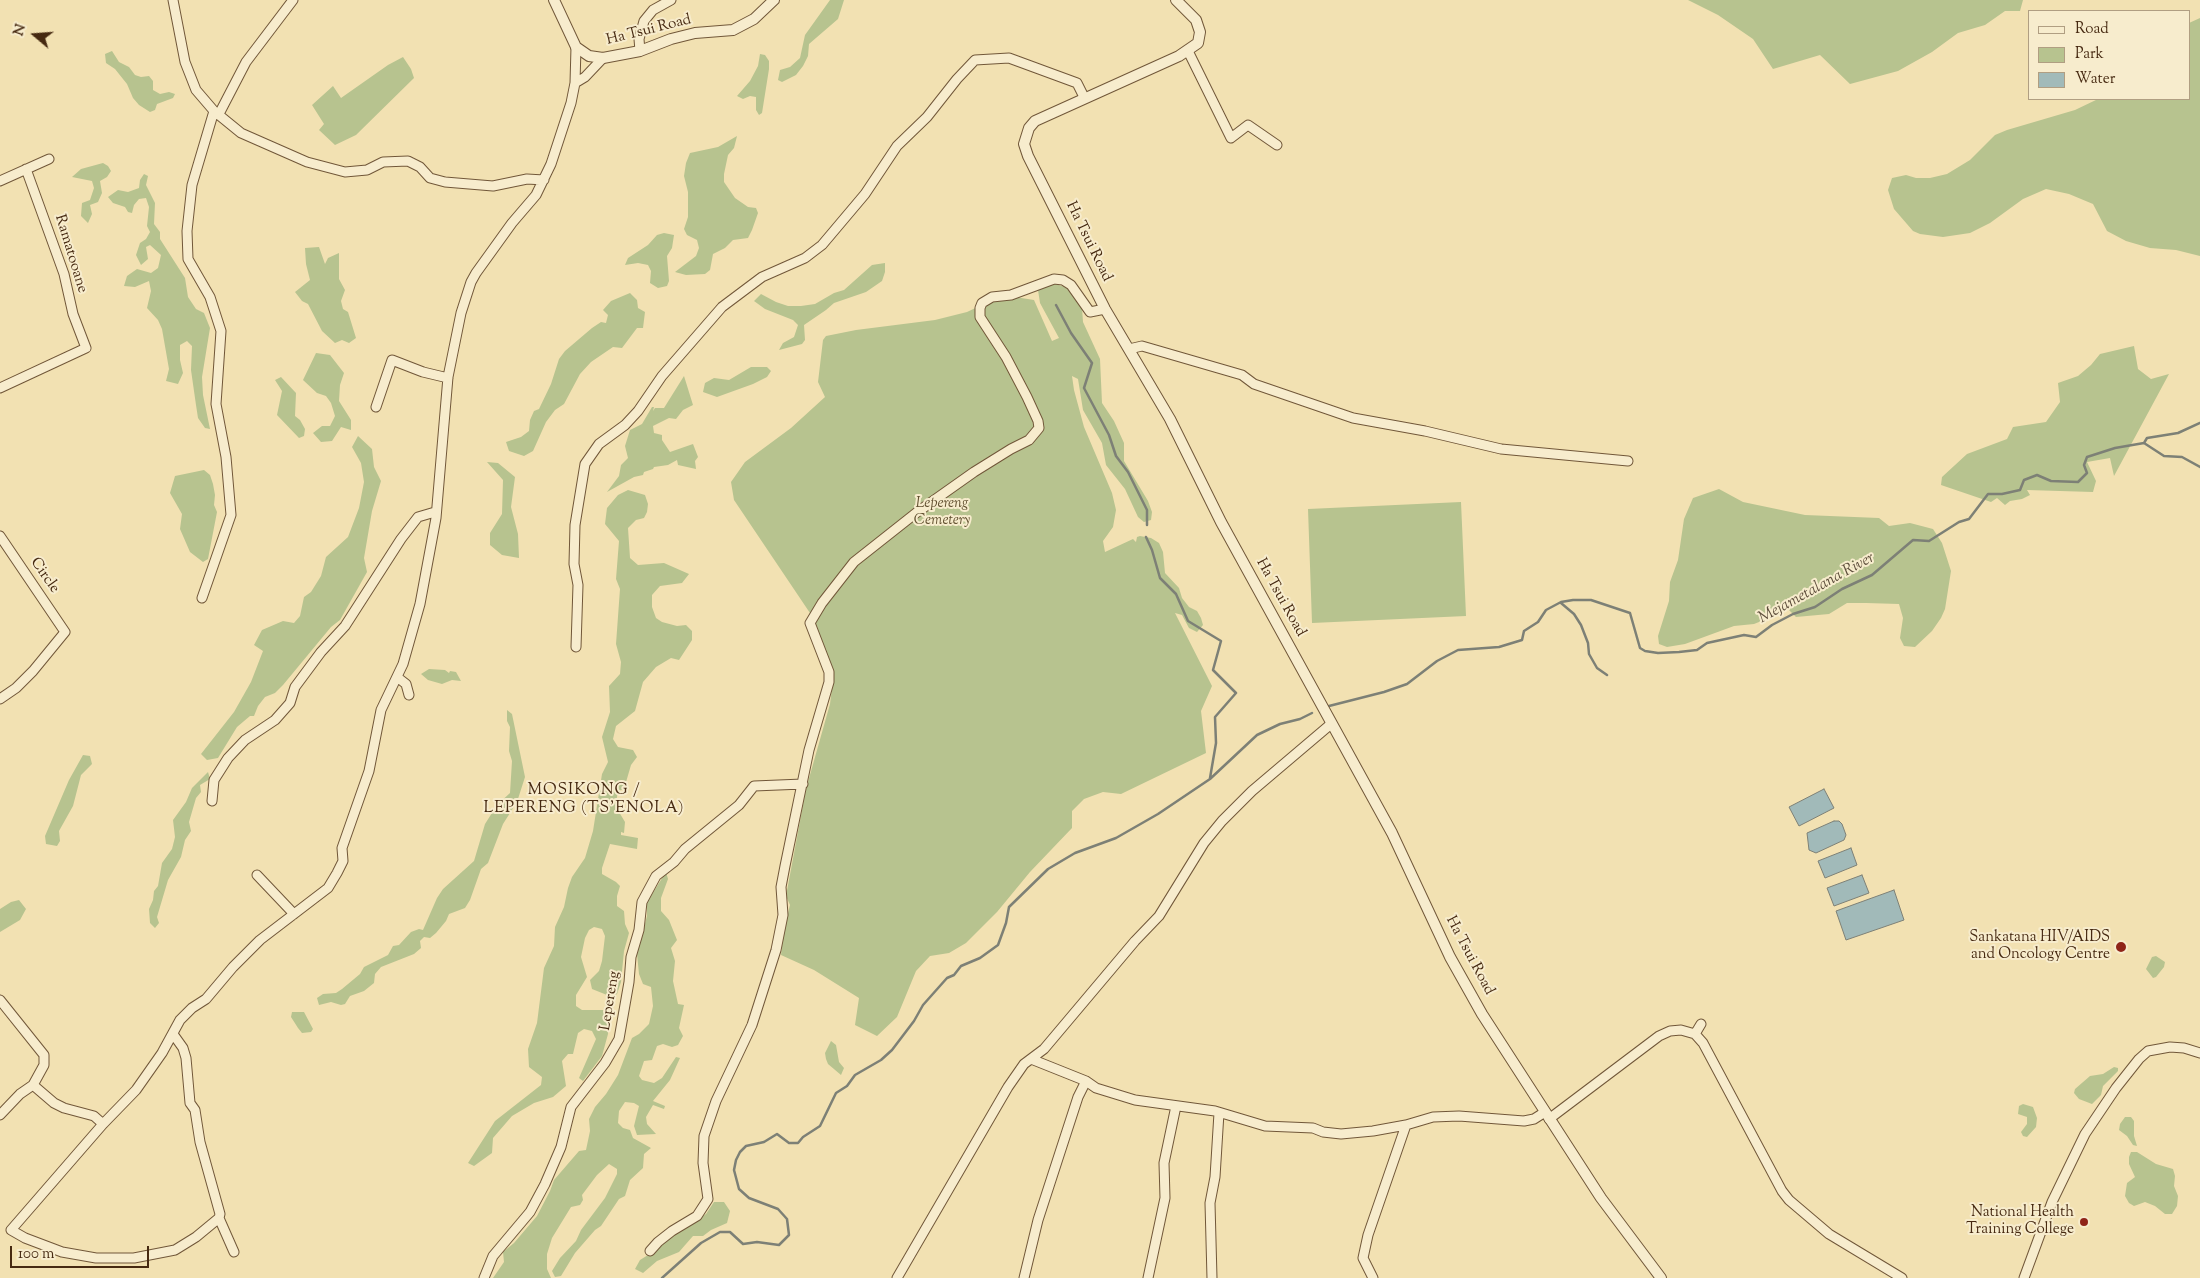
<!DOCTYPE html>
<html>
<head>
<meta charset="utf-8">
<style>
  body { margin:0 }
  #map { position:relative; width:2200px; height:1278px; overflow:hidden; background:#f2e1b2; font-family:"Sorts Mill Goudy",serif }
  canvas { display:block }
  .legend { position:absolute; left:2028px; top:10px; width:162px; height:90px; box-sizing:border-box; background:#f7eccd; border:1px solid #b09e82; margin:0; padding:6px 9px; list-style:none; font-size:15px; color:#462911 }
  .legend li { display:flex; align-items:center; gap:10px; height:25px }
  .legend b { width:25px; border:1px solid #b09e82 }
  .north { position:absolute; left:10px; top:10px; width:50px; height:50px; -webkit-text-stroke:4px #f7eccd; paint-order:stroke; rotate:288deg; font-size:14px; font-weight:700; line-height:20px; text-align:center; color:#462911 }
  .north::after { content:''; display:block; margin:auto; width:18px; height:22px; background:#462911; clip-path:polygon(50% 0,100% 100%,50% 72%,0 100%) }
  .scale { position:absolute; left:10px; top:1246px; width:139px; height:22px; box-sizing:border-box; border:2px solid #462911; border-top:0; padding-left:6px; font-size:15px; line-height:18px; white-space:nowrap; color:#462911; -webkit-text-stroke:4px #f7eccd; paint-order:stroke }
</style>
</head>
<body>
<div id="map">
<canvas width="2200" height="1278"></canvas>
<ul class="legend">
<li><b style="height:6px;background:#f7eccd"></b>Road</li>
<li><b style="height:14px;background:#b7c38f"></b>Park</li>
<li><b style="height:14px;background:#a1bab9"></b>Water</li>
</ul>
<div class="north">N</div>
<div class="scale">100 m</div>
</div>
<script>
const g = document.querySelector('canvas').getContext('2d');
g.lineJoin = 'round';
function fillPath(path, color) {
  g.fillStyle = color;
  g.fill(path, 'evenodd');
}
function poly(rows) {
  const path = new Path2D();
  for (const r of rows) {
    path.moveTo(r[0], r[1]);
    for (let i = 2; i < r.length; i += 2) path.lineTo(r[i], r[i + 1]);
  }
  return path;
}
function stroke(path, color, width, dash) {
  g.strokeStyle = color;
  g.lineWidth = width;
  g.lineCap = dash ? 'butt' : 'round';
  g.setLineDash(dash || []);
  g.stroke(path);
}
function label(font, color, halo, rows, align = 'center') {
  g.font = font + ' "Sorts Mill Goudy",serif';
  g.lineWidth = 4;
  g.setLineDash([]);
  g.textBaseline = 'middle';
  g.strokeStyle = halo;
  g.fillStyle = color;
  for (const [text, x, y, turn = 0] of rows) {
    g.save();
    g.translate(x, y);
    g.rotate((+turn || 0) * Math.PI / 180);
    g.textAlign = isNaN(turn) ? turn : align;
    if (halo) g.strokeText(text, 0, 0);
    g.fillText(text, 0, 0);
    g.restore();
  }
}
const green = poly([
  [830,0,844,0,838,19,809,44,808,56,803,66,796,75,782,82,778,80,780,70,790,67,800,58,805,35],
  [1688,0,2023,0,2020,11,2005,11,1985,25,1958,33,1932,52,1898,71,1850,84,1820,55,1773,69,1753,39,1718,15],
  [2200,18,2200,256,2176,250,2150,248,2126,241,2107,231,2093,204,2069,194,2046,189,2023,199,1990,223,1970,233,1943,237,1920,234,1913,231,1894,209,1888,190,1892,178,1906,175,1916,178,1930,178,1947,174,1970,160,1995,135,2007,130,2075,110,2098,99,2189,99,2189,23],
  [112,51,119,62,129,67,135,75,141,77,149,76,153,81,153,90,160,94,169,92,175,94,173,98,157,104,155,110,150,112,139,105,133,98,127,84,115,69,106,63,105,54],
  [760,54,765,55,769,61,769,69,762,113,759,115,756,110,756,97,750,96,743,99,737,96,750,81,758,66],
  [403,57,411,69,414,78,356,135,335,145,319,130,324,124,312,105,333,86,341,98,388,65],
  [737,136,734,148,728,155,724,174,724,182,735,198,748,207,756,208,758,213,752,230,748,238,733,240,725,248,713,254,710,270,705,274,686,275,675,272,696,256,699,248,697,240,687,235,684,229,688,217,688,192,684,176,686,163,690,153,718,147],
  [103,163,108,166,111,171,107,177,100,181,102,193,98,202,90,205,92,214,88,223,81,216,82,203,90,200,94,188,92,181,72,177,81,169],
  [144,174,148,176,146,185,155,203,154,224,160,232,160,239,185,278,188,297,196,309,204,313,210,328,202,377,203,395,210,429,205,428,198,418,196,405,191,370,192,346,187,341,180,345,180,360,183,373,178,384,166,381,169,369,162,329,158,320,147,308,151,291,149,281,135,287,124,286,127,276,137,269,151,273,158,268,161,255,150,245,146,247,148,259,141,265,136,255,140,243,146,239,150,232,147,226,149,207,146,198,139,199,134,205,132,213,128,212,125,207,113,203,108,197,118,190,128,192,139,188,140,180],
  [664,233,674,235,672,248,667,256,669,281,667,286,658,288,650,283,651,271,648,265,638,263,625,265,628,258,648,245,657,235],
  [319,247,325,264,328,258,339,253,339,279,345,290,341,301,343,309,348,312,356,338,349,343,342,340,335,343,322,331,308,304,302,301,295,292,310,280,306,264,305,248],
  [885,263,885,272,882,281,866,292,834,303,826,310,804,325,805,340,802,344,779,350,783,343,794,337,798,325,793,320,765,309,754,301,761,294,776,302,788,306,801,306,815,304,834,293,844,290,872,265],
  [1052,283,1062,286,1072,291,1082,308,1083,322,1100,359,1102,403,1114,421,1124,443,1124,461,1148,501,1152,512,1151,520,1144,522,1138,517,1125,489,1106,465,1102,443,1083,410,1078,379,1072,376,1074,390,1084,427,1112,493,1116,510,1113,527,1103,541,1105,552,1133,539,1136,542,1137,537,1140,536,1151,538,1159,543,1163,552,1165,573,1179,588,1182,598,1189,607,1197,611,1201,618,1203,625,1197,632,1189,628,1182,615,1175,613,1212,686,1201,711,1206,753,1121,794,1103,792,1084,799,1072,811,1072,828,1030,872,997,912,966,943,949,953,930,956,916,971,897,1017,877,1036,855,1025,859,998,814,970,781,955,784,929,790,905,786,896,806,789,830,704,834,672,820,643,814,619,734,500,731,482,745,462,791,428,825,397,818,382,823,340,826,336,856,330,935,320,967,312,984,304,1015,297,1034,300,1052,341,1059,338,1040,303,1038,290],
  [630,293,637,300,638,308,645,312,643,328,637,328,622,348,613,347,591,362,580,374,564,404,555,410,546,422,533,451,524,456,509,451,506,442,521,437,529,431,530,420,534,411,539,409,551,384,559,359,565,351,592,328,601,322,606,323,608,315,603,310,611,301],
  [2134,346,2138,369,2151,379,2169,374,2114,476,2110,458,2087,462,2096,481,2093,492,2027,490,2030,495,2022,499,2010,501,2005,505,1997,498,1991,502,1941,485,1942,477,1967,454,2007,439,2013,427,2046,422,2060,402,2058,383,2078,376,2091,365,2100,354],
  [316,353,330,355,344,373,340,385,339,401,351,420,351,430,341,427,332,441,321,442,313,433,322,426,330,426,335,416,331,403,326,396,317,393,303,380],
  [751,367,767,367,771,371,767,377,753,384,717,397,703,392,705,383,714,378,729,380],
  [684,376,693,405,683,410,676,419,669,418,653,426,654,433,662,435,662,440,670,452,693,444,698,457,695,461,696,469,678,465,677,460,668,465,654,467,653,469,644,472,643,475,634,477,607,492,619,476,621,465,628,458,625,446,630,430,642,424,652,407,654,407,653,411,655,408,664,408],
  [281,377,296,393,295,416,300,420,305,429,304,436,299,438,277,415,282,391,275,380],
  [358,436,372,449,374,467,381,481,372,511,364,558,367,572,340,620,331,627,283,685,275,693,265,697,258,706,254,716,250,716,237,727,218,758,207,760,201,754,234,712,251,682,263,651,254,645,262,630,283,621,294,623,300,616,304,597,311,592,321,576,326,557,348,537,359,508,364,482,361,463,352,447],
  [487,462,498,463,515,477,511,507,518,534,519,558,502,555,490,545,490,533,502,514,503,480],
  [204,470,210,475,213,484,215,495,214,505,217,512,208,559,203,562,190,552,180,529,182,514,170,493,175,476],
  [1719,489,1743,502,1805,515,1879,518,1889,526,1910,523,1933,529,1942,543,1951,571,1945,609,1941,618,1932,631,1915,647,1904,646,1900,638,1903,618,1899,604,1866,603,1847,603,1829,614,1796,617,1787,608,1779,614,1754,624,1734,626,1685,644,1667,647,1659,644,1658,636,1669,601,1670,582,1678,560,1684,519,1693,498],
  [628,490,645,495,648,504,647,512,644,518,636,520,628,528,630,558,638,565,664,563,689,574,682,583,660,586,652,595,652,607,656,618,662,622,677,626,686,625,692,631,692,640,679,660,671,658,656,667,643,682,635,711,616,726,613,739,618,747,633,750,637,757,631,765,624,789,618,791,616,803,619,812,625,822,624,833,621,832,621,835,638,838,637,849,610,844,602,868,602,874,616,882,620,886,617,896,617,906,624,911,625,924,629,933,624,951,621,982,617,994,612,997,592,989,590,980,599,971,602,961,605,936,602,929,594,927,589,930,585,938,581,957,587,977,576,995,576,1006,582,1010,603,1010,607,1015,609,1022,608,1034,602,1056,583,1081,579,1078,596,1039,592,1031,584,1029,578,1033,573,1054,568,1054,562,1061,566,1086,553,1097,534,1103,512,1116,493,1138,492,1153,474,1166,468,1163,495,1121,541,1085,542,1077,529,1067,528,1049,537,1023,544,968,554,946,555,927,564,907,568,888,572,877,585,858,593,831,602,774,608,762,602,737,610,712,609,686,620,674,621,662,616,644,620,589,616,579,619,541,605,524,607,508,618,495],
  [1461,502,1466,616,1312,623,1308,509],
  [429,669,445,670,449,673,450,671,456,672,461,681,452,680,442,684,428,680,421,674],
  [507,710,512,714,525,777,517,802,503,824,488,863,481,869,470,900,465,908,449,914,446,921,436,933,430,938,424,937,420,941,421,948,414,954,381,967,375,974,374,983,364,991,350,996,345,1004,341,1005,331,1002,319,1005,317,998,323,994,336,993,342,989,360,974,364,967,388,955,393,946,399,945,411,932,419,929,423,930,437,898,443,889,474,861,485,824,497,805,510,793,512,761,509,751,510,727,507,721],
  [83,755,90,756,92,764,81,775,73,806,59,831,60,841,57,846,46,844,45,836,69,780],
  [208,772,210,779,200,785,201,792,196,798,189,822,191,831,185,840,181,857,168,880,157,917,159,923,155,928,150,923,149,909,153,900,154,891,158,886,162,863,172,849,175,837,173,820,186,802,192,788],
  [666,872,668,879,661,898,661,911,669,920,677,940,671,948,675,961,673,981,678,1004,684,1005,679,1028,683,1036,678,1045,672,1047,663,1044,657,1046,652,1060,644,1061,639,1076,642,1080,654,1083,662,1078,676,1057,680,1058,670,1080,653,1101,665,1106,664,1109,653,1105,646,1117,647,1124,656,1134,637,1135,634,1126,639,1106,634,1103,625,1102,619,1111,618,1123,623,1128,630,1130,633,1138,651,1148,644,1154,643,1168,630,1180,625,1196,619,1199,601,1226,595,1230,575,1253,561,1276,555,1277,552,1271,560,1258,576,1241,581,1230,605,1198,617,1174,617,1169,609,1164,597,1175,582,1195,583,1200,580,1205,571,1207,552,1238,547,1254,547,1269,551,1278,493,1278,504,1262,503,1252,514,1243,537,1216,550,1191,554,1180,579,1151,586,1150,590,1131,589,1119,595,1107,606,1094,618,1075,632,1038,639,1034,649,1024,653,1006,651,987,643,984,639,974,637,954,647,916,647,902],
  [19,900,26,909,20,920,0,932,0,909,11,902],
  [2156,956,2165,962,2164,967,2156,977,2153,978,2146,969,2152,957],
  [292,1012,304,1012,313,1029,311,1032,302,1033,298,1028,291,1017],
  [831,1041,836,1045,839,1062,844,1068,841,1075,828,1064,826,1059,825,1053],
  [2114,1067,2118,1068,2118,1071,2103,1086,2101,1095,2092,1104,2079,1099,2074,1093,2075,1089,2090,1076,2103,1074],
  [2023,1104,2033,1107,2037,1118,2036,1127,2027,1137,2023,1136,2021,1132,2027,1124,2027,1117,2018,1114,2019,1106],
  [2125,1117,2131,1117,2134,1121,2134,1136,2137,1146,2133,1145,2127,1136,2119,1130,2120,1124],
  [2131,1152,2137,1152,2156,1164,2173,1169,2175,1176,2174,1186,2178,1196,2177,1206,2172,1214,2165,1214,2155,1206,2145,1202,2134,1206,2129,1203,2125,1196,2127,1183,2135,1177,2129,1164,2129,1157],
  [714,1202,724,1202,730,1211,727,1223,711,1230,703,1236,693,1236,679,1252,657,1261,643,1273,635,1269,640,1260,656,1250,670,1237,706,1214]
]);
const water = poly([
  [1824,789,1834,808,1799,826,1789,807,1824,789],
  [1834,821,1839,821,1842,824,1846,835,1844,840,1816,853,1809,850,1807,833,1834,821],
  [1851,848,1857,865,1825,878,1818,861,1851,848],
  [1862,875,1869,893,1834,906,1827,888,1862,875],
  [1894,890,1904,920,1846,940,1836,911,1894,890]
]);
const stream = poly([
  [1056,305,1071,333,1092,363,1084,388,1109,435,1116,456,1128,472,1147,510,1147,525],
  [2144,443,2164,456,2182,457,2200,467],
  [1146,537,1152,550,1160,578,1176,594,1188,621,1221,641,1213,670,1236,693,1215,717,1216,743,1210,778],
  [1561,603,1574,614,1581,625,1588,643,1589,654,1597,668,1607,675],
  [1329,706,1384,692,1407,684,1437,661,1458,650,1499,647,1522,640,1524,631,1538,622,1546,610,1561,602,1573,600,1591,600,1630,613,1640,648,1645,651,1658,653,1679,652,1697,650,1707,643,1744,635,1756,637,1772,625,1793,614,1815,607,1842,589,1872,575,1913,540,1929,541,1959,522,1969,519,1988,494,2002,494,2020,490,2024,480,2037,475,2051,481,2078,482,2087,473,2084,465,2087,457,2115,448,2144,443,2147,438,2178,433,2200,423],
  [662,1278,701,1243,720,1232,730,1232,743,1244,757,1242,779,1245,789,1235,787,1219,778,1209,749,1198,739,1189,734,1170,736,1160,740,1152,746,1146,764,1142,777,1134,789,1143,798,1143,803,1137,820,1126,836,1093,847,1086,855,1075,881,1060,892,1050,914,1021,923,1005,947,978,954,975,961,966,980,958,998,945,1006,923,1009,907,1048,869,1075,853,1116,838,1158,814,1210,779,1257,735,1280,724,1300,719,1312,713]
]);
const minor = poly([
  [173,0,185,62,196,90,214,111,241,133,307,162,345,172,367,170,383,162,408,161,420,167,430,178,445,182,493,186,527,179,544,180],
  [640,51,639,39,644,21,653,10,671,0],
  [1188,51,1231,138,1248,125,1277,145],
  [575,83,585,77,603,58],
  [219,114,246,62,293,0],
  [0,181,49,159],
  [1129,349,1142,346,1242,375,1254,384,1353,418,1425,431,1501,449,1628,461],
  [0,388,86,348,73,314,64,274,26,169],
  [376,407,392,360,423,372,448,378],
  [0,536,65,632,33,671,16,688,0,699],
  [202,598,231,515,226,457,216,404,221,331,210,297,188,259,187,231,192,185,214,111],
  [576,647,578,585,574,564,575,525,585,464,599,444,625,425,638,411,662,376,722,307,762,277,805,258,822,245,865,194,897,146,927,117,957,79,975,60,1009,58,1077,83,1084,97],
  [397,677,406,684,409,695],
  [212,801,214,780,228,758,245,740,275,720,290,703,295,687,321,652,345,626,401,539,418,517,435,512],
  [257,875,294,914],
  [0,1000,44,1055,44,1065,33,1085,20,1094,0,1115],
  [173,1034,183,1048,186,1058,190,1103,195,1110,200,1142,220,1214,219,1218,234,1252],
  [1695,1034,1701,1024],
  [1031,1059,1086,1081,1096,1088,1135,1100,1215,1111,1265,1126,1313,1128,1323,1132,1341,1134,1373,1131,1406,1125],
  [33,1085,54,1103,64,1108,94,1116,103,1124],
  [1549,1119,1659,1036,1670,1031,1681,1030,1695,1034,1703,1043,1782,1191,1789,1200,1829,1234,1902,1278],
  [219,1218,196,1237,175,1250,134,1258,96,1258,62,1252,25,1238,11,1230,103,1124,136,1090,162,1053,180,1020,192,1008,206,999,233,967,260,940,328,888,337,873,343,861,342,848,369,771,381,710,403,664,420,604,436,518,448,377,461,313,471,282,476,273,512,223,536,195,551,164,571,103,575,83,576,47],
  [650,1251,658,1242,672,1231,697,1216,708,1199,703,1163,704,1136,716,1101,752,1025,776,950,783,915,781,887,785,866,809,750,829,682,829,672,810,623,822,603,854,562,916,513,974,472,1011,449,1029,440,1039,428,1038,421,1027,397,1006,357,980,317,980,308,982,303,992,297,1011,295,1054,279,1063,280,1071,285,1090,312,1105,309],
  [484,1278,493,1256,530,1212,545,1184,561,1147,571,1107,605,1063,619,1039,629,982,631,957,639,930,642,902,656,876,674,862,685,849,739,805,754,786,803,784],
  [897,1278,1008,1087,1024,1064,1044,1049,1135,941,1159,916,1204,843,1222,821,1252,791,1331,724],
  [1024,1278,1038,1220,1078,1097,1086,1081],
  [1148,1278,1165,1198,1164,1163,1176,1106],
  [1212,1278,1210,1203,1215,1177,1219,1113],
  [1373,1278,1363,1258,1368,1235,1406,1125,1433,1117,1459,1116,1524,1121,1534,1119,1545,1112],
  [2024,1278,2052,1202,2085,1134,2116,1088,2139,1059,2148,1051,2170,1047,2184,1048,2200,1053]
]);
const tertiary = poly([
  [554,0,576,47,589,56,603,58,640,51,671,39,695,33,733,30,754,19,774,0],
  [1176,0,1196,20,1200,32,1198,43,1179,56,1035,121,1029,128,1024,144,1028,156,1105,309,1170,419,1221,522,1392,833,1450,957,1482,1014,1601,1198,1661,1278]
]);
const markers = [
  [2121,947,6,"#8f2418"],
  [2084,1222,5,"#8f2418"]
];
const streetNames = [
  ["Ha Tsui Road",649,31,-14],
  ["Ha Tsui Road",1088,242,64],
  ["Ramatooane",70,254,73],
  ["Circle",44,576,55],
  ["Ha Tsui Road",1280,598,61],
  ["Ha Tsui Road",1469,956,62],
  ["Lepereng",611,1001,-81]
];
const parkNames = [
  ["Lepereng",942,504],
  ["Cemetery",942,521]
];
const poiNames = [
  ["Sankatana HIV/AIDS",2110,938],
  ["and Oncology Centre",2110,955],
  ["National Health",2074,1213],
  ["Training College",2074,1230]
];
const waterNames = [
  ["Mejametalana River",1817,589,-29]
];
const neighbourhoodNames = [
  ["MOSIKONG /",584,791],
  ["LEPERENG (TS'ENOLA)",584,809]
];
fillPath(green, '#b7c38f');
fillPath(water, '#a1bab9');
stroke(water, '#7d8076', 1);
stroke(stream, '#7d8076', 2.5);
stroke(minor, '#715739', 11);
stroke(tertiary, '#715739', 12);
stroke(minor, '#f7eccd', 9);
stroke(tertiary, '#f7eccd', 10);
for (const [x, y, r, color] of markers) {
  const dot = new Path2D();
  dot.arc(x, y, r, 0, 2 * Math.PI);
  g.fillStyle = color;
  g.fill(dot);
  stroke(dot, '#f7eccd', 2);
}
label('15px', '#462911', '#f7eccd', streetNames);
label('italic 15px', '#625030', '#f7eccd', parkNames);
label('15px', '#462911', '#f7eccd', poiNames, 'right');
label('italic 16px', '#5d4d3b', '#f7eccd', waterNames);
g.letterSpacing = '1px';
label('16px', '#462911', '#f7eccd', neighbourhoodNames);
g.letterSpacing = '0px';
</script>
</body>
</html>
